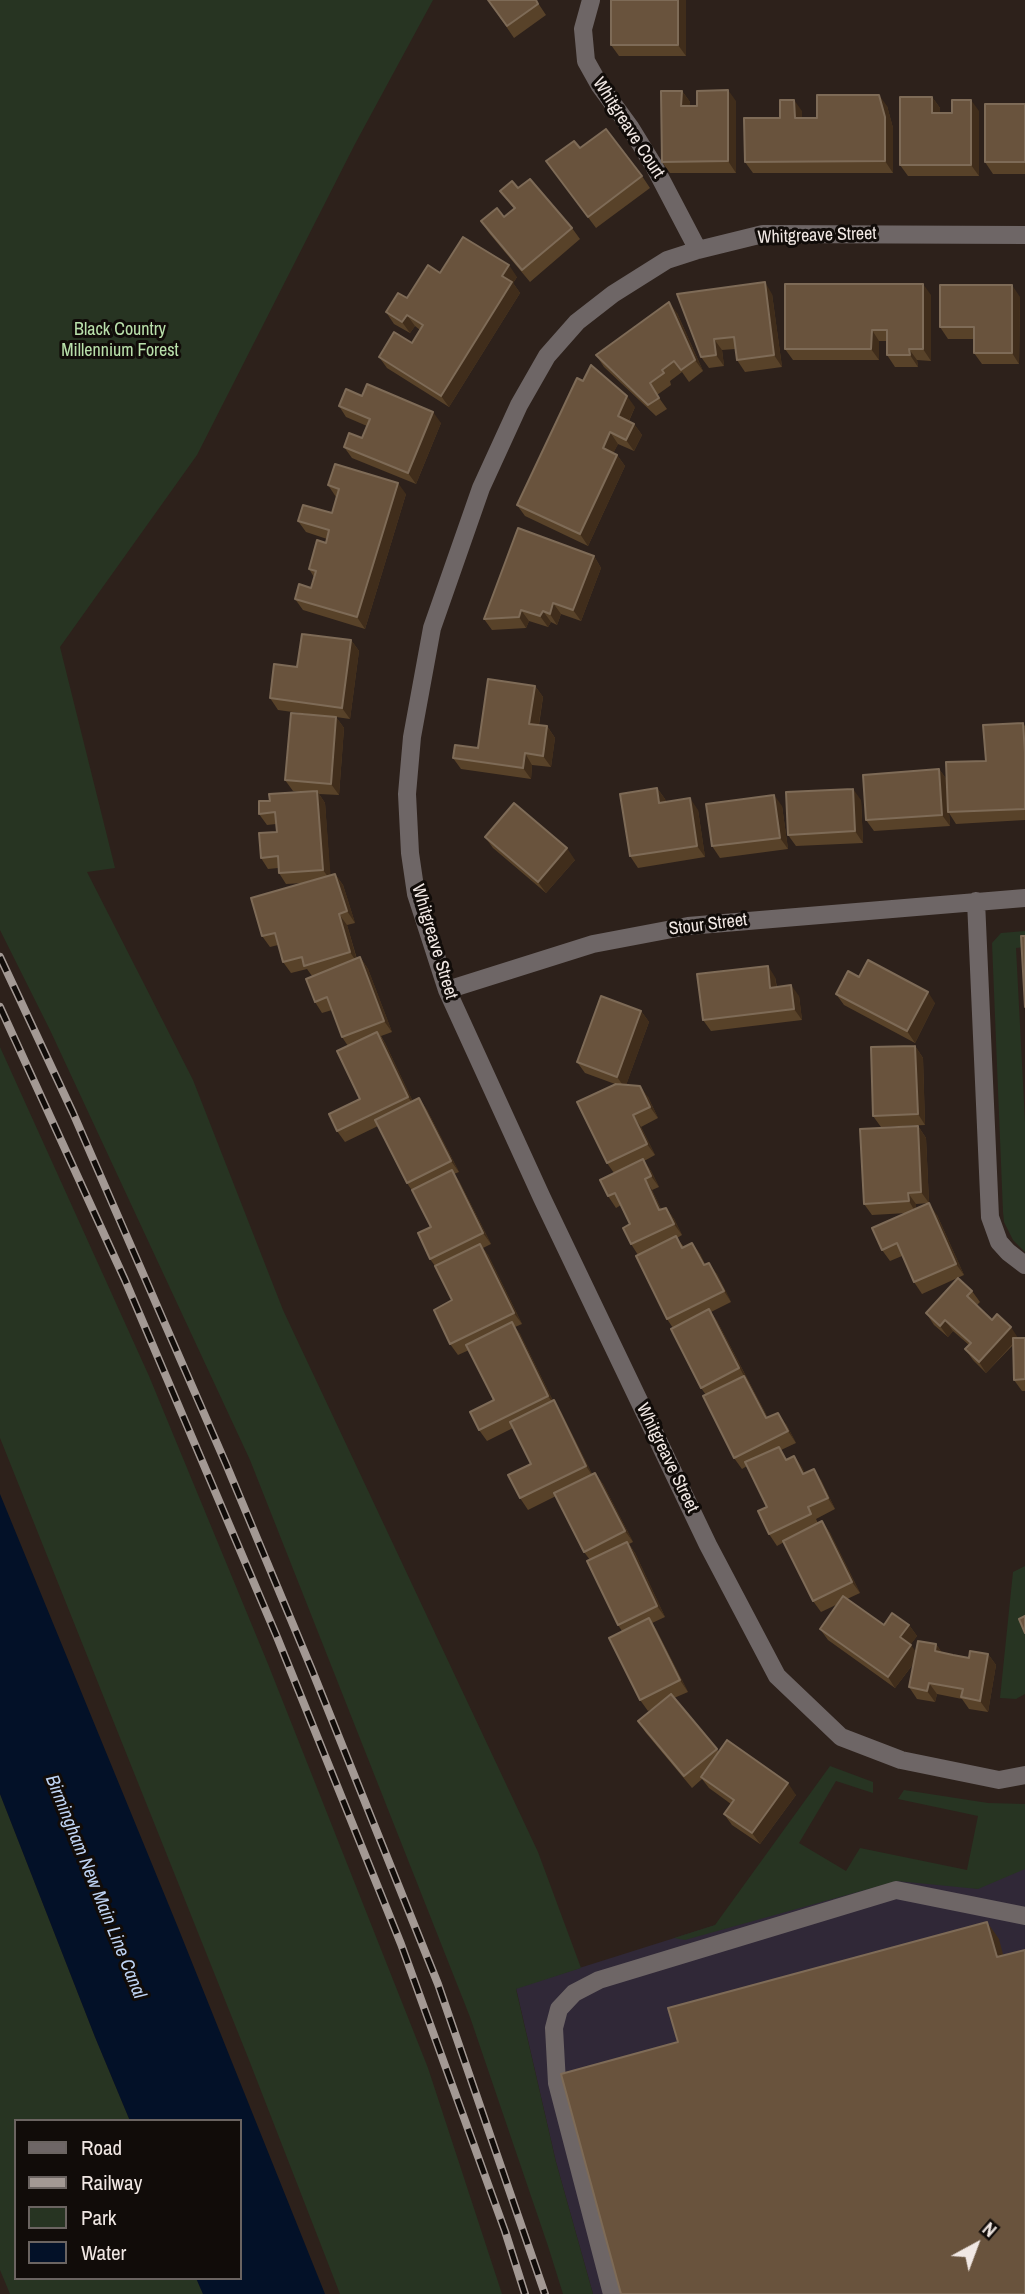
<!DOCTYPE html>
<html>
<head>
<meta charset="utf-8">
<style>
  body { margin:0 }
  #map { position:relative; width:1025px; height:2294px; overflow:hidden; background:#2d211b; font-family:"Archivo Narrow",sans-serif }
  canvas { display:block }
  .legend { position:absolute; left:14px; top:2119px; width:228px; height:161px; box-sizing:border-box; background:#110c09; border:2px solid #6b6461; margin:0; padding:9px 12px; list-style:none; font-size:21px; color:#f1e8e4 }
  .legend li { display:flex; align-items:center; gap:14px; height:35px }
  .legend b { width:35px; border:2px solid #6b6461 }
  .north { position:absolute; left:941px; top:2210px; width:70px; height:70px; -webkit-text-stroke:5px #110c09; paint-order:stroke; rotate:41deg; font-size:19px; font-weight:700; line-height:28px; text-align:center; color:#f1e8e4 }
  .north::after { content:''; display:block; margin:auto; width:24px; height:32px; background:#f1e8e4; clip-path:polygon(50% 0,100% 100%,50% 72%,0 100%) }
</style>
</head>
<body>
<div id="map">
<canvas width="1025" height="2294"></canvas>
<ul class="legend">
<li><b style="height:9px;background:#6e6666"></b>Road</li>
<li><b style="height:9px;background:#a39994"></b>Railway</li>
<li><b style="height:19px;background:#273422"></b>Park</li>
<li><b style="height:19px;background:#031128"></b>Water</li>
</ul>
<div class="north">N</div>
</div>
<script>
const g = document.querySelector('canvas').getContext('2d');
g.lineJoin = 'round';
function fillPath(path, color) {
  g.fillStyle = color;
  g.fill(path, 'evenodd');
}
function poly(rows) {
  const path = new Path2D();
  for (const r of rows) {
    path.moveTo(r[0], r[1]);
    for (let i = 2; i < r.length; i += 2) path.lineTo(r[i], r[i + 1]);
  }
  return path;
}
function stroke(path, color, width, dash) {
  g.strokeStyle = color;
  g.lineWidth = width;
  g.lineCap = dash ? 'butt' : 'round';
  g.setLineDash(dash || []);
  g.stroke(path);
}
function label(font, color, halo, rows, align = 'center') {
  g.font = font + ' "Archivo Narrow",sans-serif';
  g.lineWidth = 6;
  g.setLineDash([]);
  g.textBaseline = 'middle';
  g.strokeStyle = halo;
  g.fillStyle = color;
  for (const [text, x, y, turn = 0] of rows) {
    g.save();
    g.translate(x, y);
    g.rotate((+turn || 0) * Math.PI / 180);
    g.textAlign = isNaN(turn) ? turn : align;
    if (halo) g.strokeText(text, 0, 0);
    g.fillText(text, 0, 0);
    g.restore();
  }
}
const industrial = poly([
  [1025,1804,1025,2294,593,2294,556,2162,516,1988,890,1870,978,1889]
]);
const green = poly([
  [0,0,433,0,355,144,197,455,60,647,115,868,87,872,193,1080,283,1310,538,1852,581,1968,516,1989,556,2162,593,2294,563,2294,548,2246,470,2017,250,1460,50,1030,0,930],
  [1025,931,1025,947,1016,948,1025,1122,1025,1252,1013,1240,1004,1222,1003,1212,992,943,1001,933],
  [0,1047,149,1376,268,1664,428,2068,502,2294,340,2294,249,2060,0,1438],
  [1025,1566,1025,1694,1016,1699,1000,1698,1013,1572],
  [830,1766,873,1782,873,1793,836,1781,799,1843,846,1871,860,1848,967,1870,978,1816,898,1799,904,1790,988,1803,1025,1804,1025,1869,978,1889,897,1881,685,1940,674,1938,715,1925],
  [0,1794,95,2037,130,2121,16,2121,16,2278,196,2278,203,2294,10,2294,0,2270]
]);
const water = poly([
  [0,1494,177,1925,325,2294,203,2294,196,2278,240,2278,240,2121,130,2121,95,2037,0,1794]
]);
const service = poly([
  [612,2294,557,2083,554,2028,559,2009,574,1993,599,1980,896,1890,1025,1916]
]);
const minor = poly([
  [591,0,583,29,586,61,600,86,630,127,654,166,698,250],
  [1025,235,763,234,698,250,667,260,613,294,577,322,547,356,519,405,481,488,432,628,412,737,407,794,410,853,416,894,447,990,542,1198,708,1545,777,1676,841,1737,901,1760,999,1780,1025,1775],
  [976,901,990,1217,999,1242,1008,1252,1025,1265],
  [447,990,593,944,688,926,1025,898]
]);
const rail = poly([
  [0,957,73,1113,226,1464,312,1670,438,1984,545,2294],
  [0,1007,125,1280,277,1637,401,1944,505,2231,525,2294]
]);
const wall = poly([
  [488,0,536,0,546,15,514,38],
  [611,0,686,0,686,56,619,56,611,45],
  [682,91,690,102,689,106,736,101,736,173,670,173,662,162],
  [932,97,940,108,940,113,979,111,979,176,908,176,900,165],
  [1025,104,1025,174,993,174,985,162],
  [887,106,893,128,893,173,753,173,745,162,780,118,802,111,802,118,817,118],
  [580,148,642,176,650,188,596,228,546,161],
  [518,188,572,228,580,239,530,282,489,233,481,221,504,217,514,209,500,191],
  [440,273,517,277,513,283,520,293,449,407,387,368,379,357,412,343,420,330,415,326,410,333,394,324,386,312,407,298],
  [677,294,772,294,782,367,745,372,737,360,735,349,722,350,724,366,709,368,701,357],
  [931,295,931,361,917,360,918,367,895,367,887,355,887,341,879,341,879,360,793,360,785,349],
  [1020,297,1019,364,982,364,974,353,974,339,948,339,940,327],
  [677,313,703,371,689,382,682,372,670,381,671,385,657,395,667,409,656,416,604,367,596,355],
  [362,396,441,423,416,484,352,458,344,447,362,438,367,426,346,417,339,406],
  [635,407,629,421,634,424,642,435,634,451,618,444,613,453,617,455,625,466,588,546,525,516,517,505],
  [328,485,406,494,365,629,303,610,295,599,311,588,314,577,309,569,326,543,327,539,306,532,298,521,332,513,336,497],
  [594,556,601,568,581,621,561,614,557,625,551,622,548,627,529,621,526,628,492,630,484,619],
  [351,640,359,651,350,719,336,717,344,728,339,795,319,794,325,803,330,875,335,874,343,885,355,923,347,925,357,959,360,957,368,969,392,1032,381,1036,385,1043,413,1102,419,1098,427,1110,459,1172,454,1174,459,1181,491,1244,483,1248,488,1255,522,1324,515,1327,520,1334,553,1401,561,1412,592,1474,595,1473,603,1484,633,1542,629,1544,635,1553,665,1617,652,1623,656,1629,688,1692,674,1698,719,1752,796,1795,760,1844,732,1825,724,1814,731,1804,709,1788,702,1779,692,1788,646,1733,638,1721,654,1708,648,1711,640,1700,622,1631,618,1625,590,1560,584,1552,556,1496,528,1510,520,1498,531,1464,513,1428,487,1441,479,1430,494,1400,469,1350,458,1355,450,1344,452,1300,435,1266,430,1259,431,1227,413,1192,407,1183,378,1126,345,1142,337,1131,360,1099,348,1046,342,1037,332,1010,322,1013,315,1002,312,976,307,969,291,973,283,962,278,945,270,947,262,936,304,883,286,884,279,873,278,868,268,869,261,858,277,832,276,824,267,825,259,814,270,801,303,792,293,791,285,780,329,717,278,710,270,698,297,667],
  [535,686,543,697,539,725,547,726,555,738,551,767,532,765,531,779,461,769,453,758,478,748],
  [1025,725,1025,820,956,824,949,813,950,826,874,831,866,820,939,769,947,780,986,761],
  [657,788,665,799,666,802,698,810,705,857,638,868,630,856],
  [861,800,863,843,796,846,788,835],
  [782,806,788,849,720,858,712,846],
  [485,837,575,860,546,893,493,848],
  [775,977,777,987,799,996,802,1020,711,1031,703,1020],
  [859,977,935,1003,915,1043,844,1005,836,994],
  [641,1011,649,1022,626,1085,648,1097,658,1118,641,1127,655,1155,644,1161,651,1171,659,1187,652,1190,661,1209,666,1208,674,1219,682,1235,677,1238,684,1247,692,1243,700,1254,705,1264,717,1274,731,1302,711,1312,717,1321,768,1418,786,1424,796,1443,781,1450,787,1460,794,1456,805,1473,821,1480,835,1509,816,1519,818,1523,822,1521,830,1533,860,1593,847,1599,884,1625,909,1625,917,1636,910,1645,916,1652,936,1644,942,1653,969,1658,988,1654,996,1665,988,1712,969,1709,962,1699,937,1694,935,1702,917,1699,909,1687,914,1663,895,1688,828,1640,820,1629,838,1604,821,1612,813,1601,784,1542,777,1546,769,1534,767,1507,747,1466,742,1469,734,1458,706,1395,701,1388,673,1328,667,1319,638,1255,631,1244,630,1224,621,1205,616,1208,608,1196,614,1173,607,1163,615,1084,585,1073,577,1062],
  [915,1046,923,1058,925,1125,881,1127,873,1116],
  [918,1126,926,1138,929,1203,916,1204,916,1209,937,1215,964,1275,922,1294,914,1282,902,1256,890,1261,882,1250,907,1213,872,1215,864,1204],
  [972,1291,980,1302,977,1305,992,1320,1018,1338,1025,1338,1025,1391,1022,1391,1014,1380,1014,1344,986,1373,973,1360,965,1349,969,1345,953,1331,948,1337,934,1325,926,1313]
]);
const shadedWall = poly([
  [678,0,686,0,686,56,678,45],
  [728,90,736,101,736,173,728,161],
  [682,91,690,102,689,117,681,106],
  [879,95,887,106,893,128,893,173,885,161],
  [932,97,940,108,940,125,932,113],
  [794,100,802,111,802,129,795,118],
  [971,100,979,111,979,176,971,165],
  [509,265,517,277,513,283,520,293,449,407,441,396,502,276],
  [765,282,772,294,782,367,774,355],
  [923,284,931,295,931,361,923,349],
  [1012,285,1020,297,1019,364,1012,353],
  [669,302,677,313,703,371,695,360],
  [407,315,415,326,410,333,402,322],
  [872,330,879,341,879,360,871,349],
  [714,339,722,350,724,366,716,355],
  [909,349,917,360,918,367,910,355],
  [627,396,635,407,626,427,618,416],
  [433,412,441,423,416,484,408,473],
  [634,424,642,435,634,451,626,440],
  [610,432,618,444,610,460,603,448],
  [617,455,625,466,588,546,580,534],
  [398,483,406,494,365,629,357,617],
  [594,556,601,568,581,621,573,610],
  [553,603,561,614,557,625,550,614],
  [521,610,529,621,526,628,519,617],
  [543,611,551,622,548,627,540,616],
  [351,640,359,651,350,719,342,708],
  [535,686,543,697,537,735,529,724],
  [336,717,344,728,339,795,331,784],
  [547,726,555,738,551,767,543,756],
  [525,753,532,765,531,779,523,768],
  [939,769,947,780,950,826,942,815],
  [657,788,665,799,667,815,659,803],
  [853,789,861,800,863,843,855,831],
  [317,791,325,803,331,881,323,870],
  [774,795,782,806,788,849,780,838],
  [690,798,698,810,705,857,697,846],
  [567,848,575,860,546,893,538,882],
  [335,874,343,885,355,923,347,911],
  [339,914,347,925,358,964,350,952],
  [360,957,368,969,392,1032,384,1021],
  [768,966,775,977,778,999,770,988],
  [791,985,799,996,802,1020,794,1009],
  [928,992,935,1003,915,1043,907,1031],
  [641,1011,649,1022,625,1088,617,1077],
  [377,1032,385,1043,416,1108,408,1097],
  [915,1046,923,1058,925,1125,918,1114],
  [640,1086,648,1097,658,1118,650,1107],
  [419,1098,427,1110,459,1172,451,1161],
  [633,1115,641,1127,655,1155,647,1144],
  [918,1126,926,1138,929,1203,921,1192],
  [643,1159,651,1171,659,1187,651,1176],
  [452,1170,459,1181,491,1244,483,1233],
  [645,1179,652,1190,667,1222,659,1210],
  [908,1193,916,1204,916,1213,909,1201],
  [929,1203,937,1215,964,1275,956,1264],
  [666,1208,674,1219,682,1235,674,1224],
  [692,1243,700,1254,711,1277,704,1265],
  [480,1244,488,1255,522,1324,514,1313],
  [709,1263,717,1274,731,1302,724,1291],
  [709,1309,717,1321,774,1430,766,1418],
  [945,1320,953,1331,948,1337,940,1326],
  [512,1322,520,1334,556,1407,548,1396],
  [1011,1327,1018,1338,986,1373,979,1362],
  [554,1400,561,1412,594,1478,586,1466],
  [778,1413,786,1424,796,1443,788,1431],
  [794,1456,802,1467,811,1485,803,1474],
  [814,1469,821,1480,835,1509,828,1498],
  [595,1473,603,1484,633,1542,625,1531],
  [822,1521,830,1533,860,1593,852,1582],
  [627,1542,635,1553,665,1617,657,1606],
  [649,1618,656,1629,688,1692,680,1680],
  [909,1625,917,1636,908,1648,900,1637],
  [936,1644,944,1656,935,1651],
  [911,1645,919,1656,895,1688,888,1677],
  [988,1654,996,1665,988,1712,980,1701],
  [929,1683,937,1694,935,1702,927,1691],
  [788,1783,796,1795,760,1844,752,1833],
  [987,1922,999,1939,1008,1973,997,1957]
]);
const building = poly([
  [488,0,536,0,538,4,507,26,488,0],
  [611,0,678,0,678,45,611,45,611,0],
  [728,90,728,161,662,162,661,91,682,91,681,106,697,106,697,91,728,90],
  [817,95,879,95,885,117,885,161,745,162,744,118,780,118,780,100,794,100,795,118,817,118,817,95],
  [900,97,932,97,932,113,952,113,952,100,971,100,971,165,900,165,900,97],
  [985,104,1025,104,1025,162,985,162,985,104],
  [606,129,642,176,588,217,546,161,574,141,580,148,606,129],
  [530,179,572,228,522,270,481,221,497,208,504,217,515,208,500,191,512,181,518,188,530,179],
  [463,237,509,265,502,276,512,282,441,396,379,357,394,332,412,343,423,325,407,315,402,322,386,312,398,293,407,298,428,265,440,273,463,237],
  [765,282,774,355,737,360,734,337,714,339,716,355,701,357,677,294,765,282],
  [785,284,923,284,923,349,909,349,910,355,887,355,887,330,872,330,871,349,785,349,785,284],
  [940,285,1012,285,1012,353,974,353,974,327,940,327,940,285],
  [669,302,695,360,681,370,674,361,662,370,664,373,650,383,659,398,648,405,596,355,669,302],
  [591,365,627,396,618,416,634,424,626,440,610,432,603,448,617,455,580,534,517,505,577,378,583,381,591,365],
  [367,384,433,412,408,473,344,447,349,433,362,438,370,419,339,406,346,389,362,396,367,384],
  [335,464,398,483,357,617,295,599,299,584,311,588,316,571,309,569,317,540,326,543,329,530,298,521,303,505,332,513,339,489,328,485,335,464],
  [518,528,594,556,573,610,553,603,550,614,543,611,540,616,521,610,519,617,484,619,518,528],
  [302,634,351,640,342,708,270,698,274,664,297,667,302,634],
  [488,679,535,686,529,724,547,726,543,756,525,753,523,768,453,758,455,745,478,748,488,679],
  [291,713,336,717,331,784,285,780,291,713],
  [1023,723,1025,753,1025,809,948,812,946,762,986,761,983,725,1023,723],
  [939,769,942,815,866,820,863,775,939,769],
  [657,788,659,803,690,798,697,846,630,856,620,794,657,788],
  [853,789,855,831,788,835,786,792,853,789],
  [317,791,323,870,279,873,278,856,261,858,259,833,277,832,275,812,259,814,259,801,270,801,269,794,317,791],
  [774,795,780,838,712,846,706,804,774,795],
  [514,803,567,848,538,882,485,837,514,803],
  [335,874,347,911,339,914,350,952,304,966,302,957,283,962,275,933,262,936,251,898,335,874],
  [1021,936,1025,936,1025,1007,1021,936],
  [360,957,384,1021,342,1037,327,997,315,1002,306,979,360,957],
  [868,960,928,992,907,1031,836,994,848,971,859,977,868,960],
  [768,966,770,988,791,985,794,1009,703,1020,697,974,768,966],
  [601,996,641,1011,617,1077,577,1062,601,996],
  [377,1032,408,1097,337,1131,329,1114,360,1099,337,1051,377,1032],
  [915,1046,918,1114,873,1116,871,1047,915,1046],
  [616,1084,640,1086,650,1107,633,1115,647,1144,607,1163,577,1102,616,1084],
  [419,1098,451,1161,407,1183,375,1120,419,1098],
  [918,1126,921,1192,908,1193,909,1201,864,1204,860,1129,918,1126],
  [643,1159,651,1176,645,1179,659,1210,666,1208,674,1224,631,1244,623,1228,630,1224,615,1193,608,1196,600,1180,643,1159],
  [452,1170,483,1233,430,1259,418,1233,431,1227,412,1190,452,1170],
  [929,1203,956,1264,914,1282,897,1243,882,1250,872,1228,929,1203],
  [676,1236,682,1248,692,1243,704,1265,709,1263,724,1291,667,1319,636,1256,676,1236],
  [480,1244,514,1313,450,1344,434,1310,452,1300,435,1266,480,1244],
  [958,1278,972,1291,967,1296,992,1320,997,1314,1011,1327,979,1362,965,1349,971,1343,945,1320,940,1326,926,1313,958,1278],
  [709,1309,739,1368,701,1388,671,1329,709,1309],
  [512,1322,548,1396,479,1430,470,1412,494,1400,466,1345,512,1322],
  [1013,1338,1025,1338,1025,1379,1014,1380,1013,1338],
  [744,1376,766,1418,778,1413,788,1431,734,1458,703,1396,744,1376],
  [554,1400,586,1466,520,1498,508,1475,531,1464,510,1422,554,1400],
  [779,1447,786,1460,794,1456,803,1474,814,1469,828,1498,808,1507,811,1514,769,1534,758,1511,767,1507,745,1462,779,1447],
  [595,1473,625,1531,584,1552,554,1493,595,1473],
  [822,1521,852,1582,813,1601,783,1541,822,1521],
  [627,1542,657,1606,618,1625,587,1561,627,1542],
  [843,1596,884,1625,892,1613,909,1625,900,1637,911,1645,888,1677,820,1629,843,1596],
  [1025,1616,1025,1633,1019,1619,1025,1616],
  [649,1618,680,1680,640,1700,609,1638,649,1618],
  [918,1641,936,1644,935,1651,953,1655,969,1658,970,1651,988,1654,980,1701,961,1697,963,1689,929,1683,927,1691,909,1687,918,1641],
  [671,1694,717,1749,684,1776,638,1721,671,1694],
  [727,1740,788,1783,752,1833,724,1814,734,1800,701,1777,727,1740],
  [987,1922,997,1957,1025,1950,1025,2294,621,2294,561,2074,678,2042,668,2008,987,1922]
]);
const streetNames = [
  ["Whitgreave Court",628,128,57],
  ["Whitgreave Street",817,236,-2],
  ["Stour Street",708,925,-7],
  ["Whitgreave Street",434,942,73],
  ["Whitgreave Street",667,1458,64]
];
const parkNames = [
  ["Black Country",120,330],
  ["Millennium Forest",120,351]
];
const waterNames = [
  ["Birmingham New Main Line Canal",95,1887,68]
];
fillPath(industrial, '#302837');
fillPath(green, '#273422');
fillPath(water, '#031128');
stroke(service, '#6e6666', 18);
stroke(minor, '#6e6666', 18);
stroke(rail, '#a39994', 8);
stroke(rail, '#110c09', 5, [16]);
fillPath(wall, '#584229');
fillPath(shadedWall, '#402d1b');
fillPath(building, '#69533d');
stroke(building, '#7e6b57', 2);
label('18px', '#f1e8e4', '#110c09', streetNames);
label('18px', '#b9e0ab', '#110c09', parkNames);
label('italic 19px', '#c0d5f5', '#110c09', waterNames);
</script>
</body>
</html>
